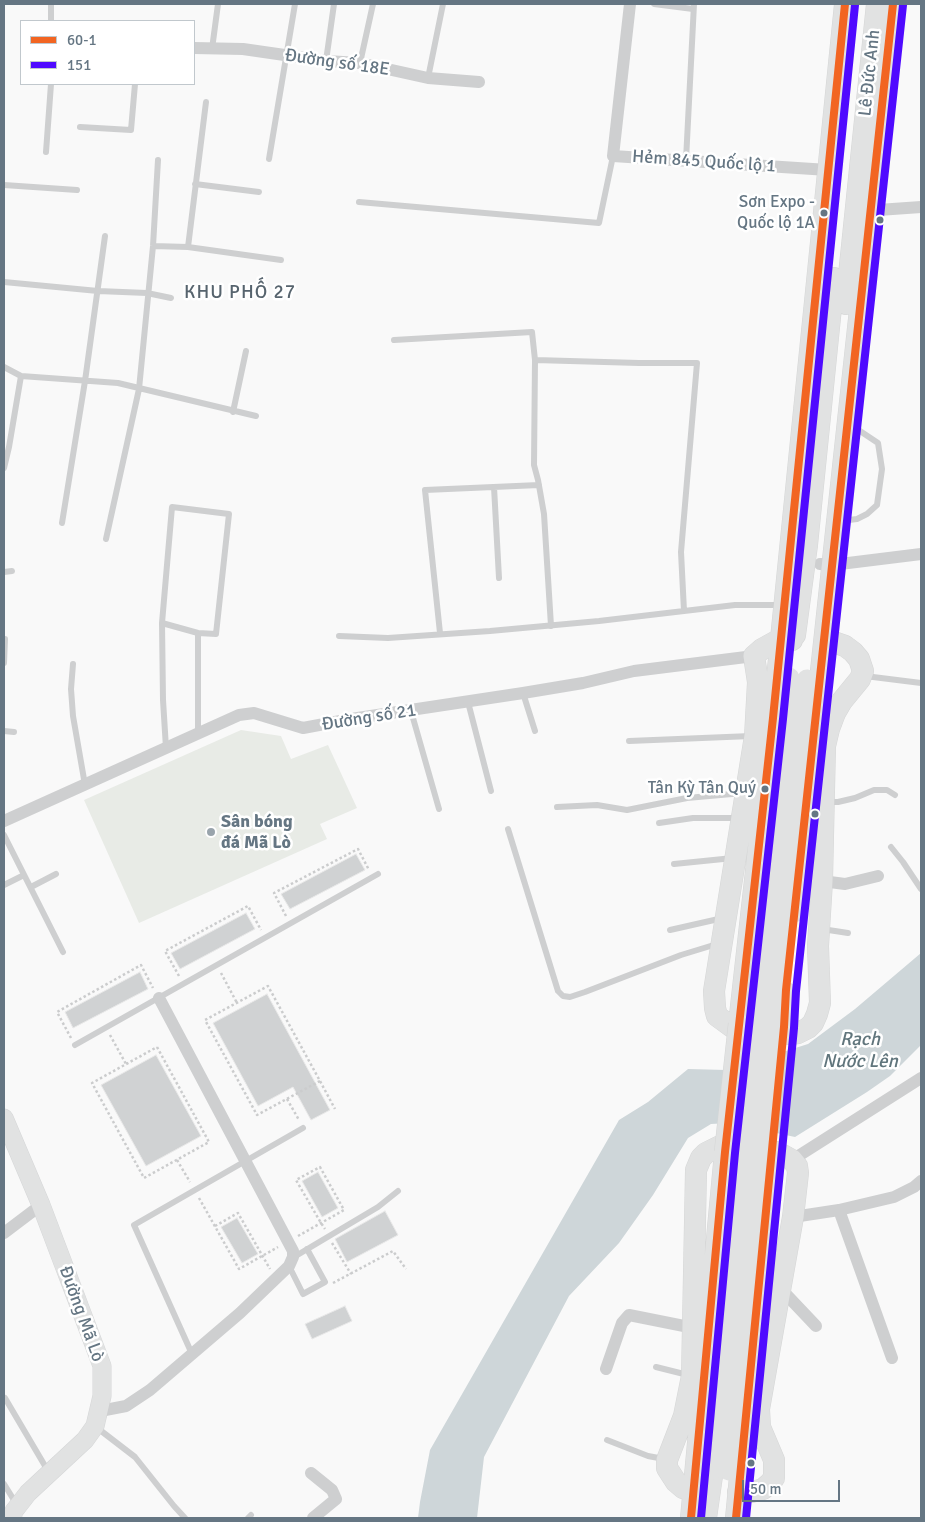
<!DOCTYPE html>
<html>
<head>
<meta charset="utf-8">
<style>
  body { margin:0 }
  #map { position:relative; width:925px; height:1522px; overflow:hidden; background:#f9f9f9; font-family:Signika,sans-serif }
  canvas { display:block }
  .frame { position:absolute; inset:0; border:5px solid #657683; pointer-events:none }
  .legend { position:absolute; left:20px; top:20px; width:175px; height:65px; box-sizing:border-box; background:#fff; border:1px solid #c1c8cd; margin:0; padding:6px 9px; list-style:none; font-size:15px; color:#657683 }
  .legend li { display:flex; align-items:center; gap:10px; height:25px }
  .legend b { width:25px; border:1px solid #c1c8cd }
  .scale { position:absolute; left:742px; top:1480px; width:98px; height:22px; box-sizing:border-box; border:2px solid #657683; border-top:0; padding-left:6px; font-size:15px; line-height:18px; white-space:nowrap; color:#657683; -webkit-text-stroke:4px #fff; paint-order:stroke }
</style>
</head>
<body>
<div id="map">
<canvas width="925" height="1522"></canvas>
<div class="frame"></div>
<ul class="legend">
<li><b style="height:6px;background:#f26522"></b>60-1</li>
<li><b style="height:6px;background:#4f0aff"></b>151</li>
</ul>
<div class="scale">50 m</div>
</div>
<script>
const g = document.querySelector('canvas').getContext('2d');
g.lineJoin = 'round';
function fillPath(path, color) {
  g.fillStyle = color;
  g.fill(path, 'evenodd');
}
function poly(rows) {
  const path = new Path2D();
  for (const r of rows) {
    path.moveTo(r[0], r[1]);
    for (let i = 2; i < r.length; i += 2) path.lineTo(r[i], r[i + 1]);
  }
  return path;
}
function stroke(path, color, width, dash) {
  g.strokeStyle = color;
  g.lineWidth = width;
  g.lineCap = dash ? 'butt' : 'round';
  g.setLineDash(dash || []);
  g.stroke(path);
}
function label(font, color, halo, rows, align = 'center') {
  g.font = font + ' Signika,sans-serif';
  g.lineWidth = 5;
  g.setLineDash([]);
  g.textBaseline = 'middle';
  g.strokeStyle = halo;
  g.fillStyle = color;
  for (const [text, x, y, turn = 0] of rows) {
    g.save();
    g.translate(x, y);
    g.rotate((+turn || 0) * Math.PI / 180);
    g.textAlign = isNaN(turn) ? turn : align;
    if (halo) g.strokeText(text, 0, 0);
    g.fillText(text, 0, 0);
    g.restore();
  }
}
const green = poly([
  [241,730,281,736,291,759,328,745,357,808,320,824,327,839,139,923,84,800]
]);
const water = poly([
  [921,953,921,1045,890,1076,867,1092,795,1137,730,1123,711,1124,688,1138,653,1195,619,1243,569,1296,484,1457,477,1518,418,1518,420,1502,430,1450,619,1120,648,1102,688,1069,726,1070,808,1044,855,1009]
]);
const building = poly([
  [356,854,365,870,290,909,281,894,356,854],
  [246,913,255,929,180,969,171,953,246,913],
  [140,972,148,989,73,1028,65,1012,140,972],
  [267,994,330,1110,311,1120,293,1087,258,1106,213,1023,267,994],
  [156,1055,201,1136,146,1166,101,1085,156,1055],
  [318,1172,338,1208,322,1217,302,1181,318,1172],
  [385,1211,398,1235,347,1262,335,1239,385,1211],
  [237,1218,258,1254,242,1263,221,1227,237,1218],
  [345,1306,352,1321,312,1339,305,1324,345,1306]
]);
const path = poly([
  [286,916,274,893,358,849,369,870],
  [221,973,237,1003],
  [179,976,165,951,248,906,261,930],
  [110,1035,126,1064],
  [71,1038,57,1012,141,965,153,988],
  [157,1047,209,1142,144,1178,92,1083,157,1047],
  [320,1081,257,1115,205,1020,268,986,320,1081,335,1109],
  [287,1099,299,1120],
  [177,1160,190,1182],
  [199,1198,239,1269,278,1247],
  [215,1226,238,1213,270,1269],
  [298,1236,344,1210,320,1167,296,1180,321,1223,325,1229],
  [332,1243,351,1274],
  [333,1283,393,1251,406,1269]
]);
const service = poly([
  [51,4,51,21],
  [654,4,693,9],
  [212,49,218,4],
  [326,61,334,4],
  [360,63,373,4],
  [428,78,443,4],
  [80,127,131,130,135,84],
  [46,152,51,84],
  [269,159,295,4],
  [686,160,694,4],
  [195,184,259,192],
  [4,185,77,190],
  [359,202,599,223,613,156],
  [153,246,188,247,281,260],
  [188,247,206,102],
  [4,282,98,291,147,293,171,298],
  [394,340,532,332,535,360,534,465,538,480,544,514,551,626],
  [535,360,639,363,697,363,681,552,684,611],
  [4,367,21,376,118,383,256,416],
  [233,412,246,351],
  [4,468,9,447,21,376],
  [494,487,499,578],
  [841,521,857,519,867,514,877,505,882,469,878,443,851,425],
  [62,523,85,381,105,236],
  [106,539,139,389,153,246,158,160],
  [4,572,12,571],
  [162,623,198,633,216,634,229,514,172,507,162,623,163,700,166,748],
  [198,633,198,732],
  [440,633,425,490,539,485],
  [339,636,388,638,490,631,599,621,735,605,782,605],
  [4,663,5,639],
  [73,664,71,689,73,716,85,785],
  [865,676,921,683],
  [523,693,535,731],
  [468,702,491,791],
  [411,711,439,809],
  [4,731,14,732],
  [629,741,751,736],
  [826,802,838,802,855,798,874,790,887,790,895,795],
  [557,807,597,805,627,810,687,798,743,793],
  [659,823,693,818,739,818],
  [508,829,558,991,563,996,570,997,585,992,681,955,717,944],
  [4,835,63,952],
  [891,847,903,862,921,889],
  [674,864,733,858],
  [4,885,24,875],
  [31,887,56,874],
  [822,929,848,933],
  [670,930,723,918],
  [75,1045,378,874],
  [294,1257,378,1207,398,1191],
  [289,1266,303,1294,325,1282,307,1249],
  [192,1354,134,1225,303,1128],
  [656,1367,688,1375],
  [5,1398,48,1471],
  [96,1427,135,1457,174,1506,185,1518],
  [607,1440,648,1456,664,1459],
  [4,1484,17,1505],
  [248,1518,251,1515]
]);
const minor = poly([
  [630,4,613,156,828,170],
  [194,48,243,49,326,61,360,63,428,78,479,82],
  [864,211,921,207],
  [820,564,832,565,921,554],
  [4,821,239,715,254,713,303,728,351,719,523,693,583,683,634,671,754,656],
  [822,881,845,884,878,876],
  [792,1160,921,1078],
  [839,1210,892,1358],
  [793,1217,839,1210,894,1197,914,1187,921,1181],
  [4,1233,41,1205],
  [780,1288,816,1326],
  [606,1369,622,1323,629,1315,694,1328],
  [100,1411,126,1406,150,1390,240,1313,289,1266,293,1257,293,1251,159,998],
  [311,1473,332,1490,336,1499,313,1518]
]);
const secondary = poly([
  [4,1118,41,1205,102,1366,102,1396,95,1426,85,1440,28,1493,14,1511,12,1518]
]);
const trunk = poly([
  [846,304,877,4],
  [795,635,807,545,834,278],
  [792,640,780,639,762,649,754,656,758,682,755,736,714,991,715,1008,717,1016,732,1027,749,1032,791,1034,798,1033,808,1028,813,1023,817,1014,820,1003,818,946,822,881,825,746,829,729,835,713,842,701,860,679,863,671,859,659,853,652,845,646,825,639],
  [795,911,893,4],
  [739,1024,773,718,845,4],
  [784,1027,786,993],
  [695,1492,683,1488,676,1482,667,1468,667,1460,684,1416,692,1376,696,1170,701,1158,706,1153,720,1146,728,1146,776,1152,783,1155,792,1160,797,1166,798,1173,793,1217,759,1409,760,1427,774,1460,774,1478,769,1484,763,1489,752,1492,738,1492],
  [691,1518,725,1152],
  [706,1518,713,1469],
  [736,1518,771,1154]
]);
const trunkBridge = poly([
  [725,1152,739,1024],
  [713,1469,789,678],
  [729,1470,807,680]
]);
const bus1 = poly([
  [691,1518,725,1152,773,718,845,4],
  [736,1518,784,1027,786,990,893,4]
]);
const bus2 = poly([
  [701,1518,735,1153,783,719,855,5],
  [746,1518,794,1028,796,991,903,5]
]);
const markers = [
  [824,213,4.5,"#657683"],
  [880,220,4.5,"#657683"],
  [765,789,4.5,"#657683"],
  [815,814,4.5,"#657683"],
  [211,832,5,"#99a4ac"],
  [751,1463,4.5,"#657683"]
];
const busNames = [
  ["Sơn Expo -",815,203],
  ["Quốc lộ 1A",815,224],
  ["Tân Kỳ Tân Quý",756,789]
];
const streetNames = [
  ["Đường số 18E",337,63,8],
  ["Lê Đức Anh",870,73,-84],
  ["Hẻm 845 Quốc lộ 1",704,162,4],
  ["Đường số 21",369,718,-9],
  ["Đường Mã Lò",81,1314,70]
];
const poiNames = [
  ["Sân bóng",221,822],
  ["đá Mã Lò",221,843]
];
const neighbourhoodNames = [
  ["KHU PHỐ 27",240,293]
];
const waterNames = [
  ["Rạch",860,1040],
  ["Nước Lên",860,1062]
];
fillPath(green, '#e8ebe6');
fillPath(water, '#ced6d9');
fillPath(building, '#d0d2d3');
stroke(building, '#e8e8e8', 1);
stroke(secondary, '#d5d6d7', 19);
stroke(trunk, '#d5d6d6', 22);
stroke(path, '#cbcccd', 2.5, [2.5, 2.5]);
stroke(service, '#cecfd0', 6);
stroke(minor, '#cecfd0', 12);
stroke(secondary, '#e1e2e2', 18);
stroke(trunk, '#e1e2e2', 21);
stroke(trunkBridge, '#d5d6d6', 22, []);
stroke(trunkBridge, '#e1e2e2', 21);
stroke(bus1, '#f26522', 8);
stroke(bus2, '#4f0aff', 8);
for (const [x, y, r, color] of markers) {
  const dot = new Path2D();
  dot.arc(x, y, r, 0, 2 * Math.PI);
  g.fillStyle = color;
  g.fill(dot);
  stroke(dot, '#fff', 2);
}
label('17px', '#657683', '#fff', busNames, 'right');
label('18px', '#657683', '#fff', streetNames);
label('bold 18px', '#657683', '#fff', poiNames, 'left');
g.letterSpacing = '1px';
label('19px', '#57646e', '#fff', neighbourhoodNames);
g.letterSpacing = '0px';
label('italic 19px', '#60757c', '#fff', waterNames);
</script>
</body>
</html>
